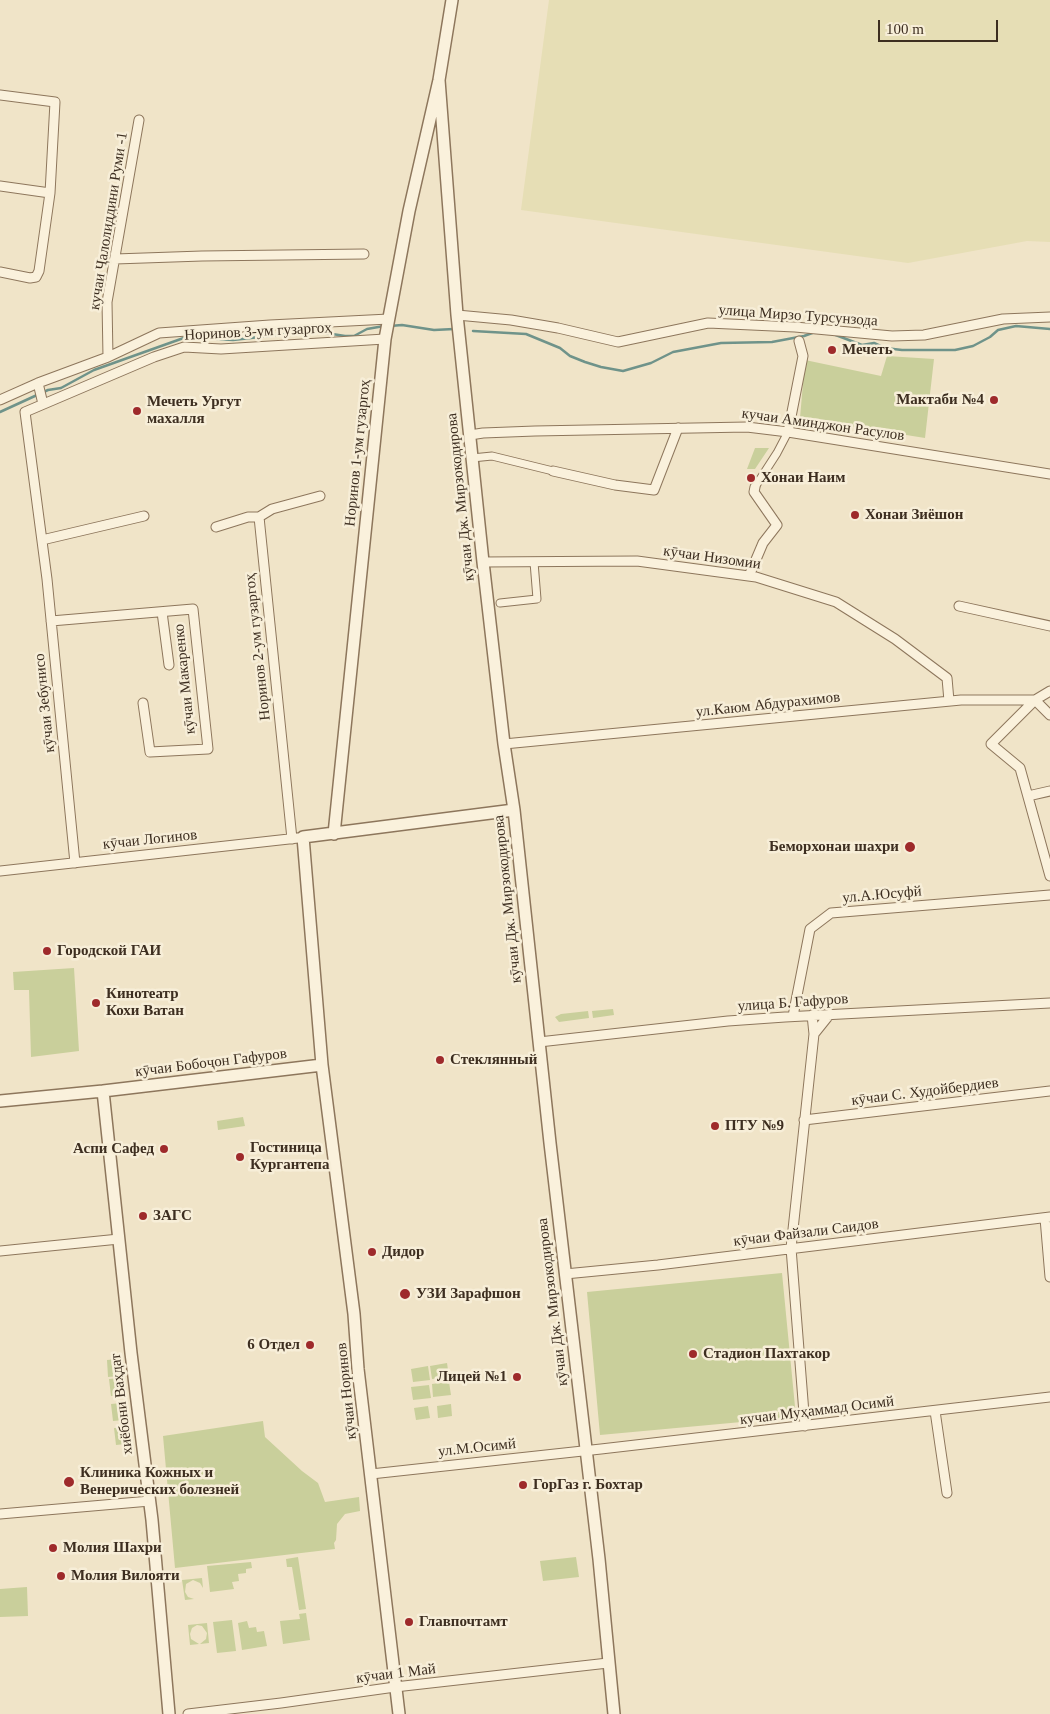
<!DOCTYPE html>
<html>
<head>
<meta charset="utf-8">
<style>
  body { margin:0 }
  #map { position:relative; width:1050px; height:1714px; overflow:hidden; background:#f0e4c8; font-family:"Times New Roman",serif }
  canvas { display:block }
  .scale { position:absolute; left:878px; top:20px; width:120px; height:22px; box-sizing:border-box; border:2px solid #3d2e20; border-top:0; padding-left:6px; font-size:15px; line-height:18px; white-space:nowrap; color:#3d2e20; -webkit-text-stroke:4px #f7eed8; paint-order:stroke }
</style>
</head>
<body>
<div id="map">
<canvas width="1050" height="1714"></canvas>
<div class="scale">100 m</div>
</div>
<script>
const g = document.querySelector('canvas').getContext('2d');
g.lineJoin = 'round';
function fillPath(path, color) {
  g.fillStyle = color;
  g.fill(path, 'evenodd');
}
function poly(rows) {
  const path = new Path2D();
  for (const r of rows) {
    path.moveTo(r[0], r[1]);
    for (let i = 2; i < r.length; i += 2) path.lineTo(r[i], r[i + 1]);
  }
  return path;
}
function stroke(path, color, width, dash) {
  g.strokeStyle = color;
  g.lineWidth = width;
  g.lineCap = dash ? 'butt' : 'round';
  g.setLineDash(dash || []);
  g.stroke(path);
}
function label(font, color, halo, rows, align = 'center') {
  g.font = font + ' "Times New Roman",serif';
  g.lineWidth = 5;
  g.setLineDash([]);
  g.textBaseline = 'middle';
  g.strokeStyle = halo;
  g.fillStyle = color;
  for (const [text, x, y, turn = 0] of rows) {
    g.save();
    g.translate(x, y);
    g.rotate((+turn || 0) * Math.PI / 180);
    g.textAlign = isNaN(turn) ? turn : align;
    if (halo) g.strokeText(text, 0, 0);
    g.fillText(text, 0, 0);
    g.restore();
  }
}
const farmland = poly([
  [549,0,1050,0,1050,242,1027,241,908,263,521,210]
]);
const green = poly([
  [887,356,934,359,925,438,800,418,805,360,881,376],
  [755,448,769,448,755,469,747,469],
  [74,968,79,1051,31,1057,29,990,14,990,13,972],
  [613,1009,614,1015,593,1018,592,1011],
  [588,1011,589,1018,559,1022,555,1017,561,1014],
  [243,1117,245,1126,218,1130,217,1121],
  [782,1273,796,1417,600,1435,587,1292],
  [117,1359,119,1376,108,1377,107,1360],
  [447,1363,449,1377,432,1379,430,1366],
  [428,1366,430,1380,413,1382,411,1369],
  [120,1378,121,1395,111,1396,109,1379],
  [449,1382,451,1395,433,1397,432,1384],
  [429,1385,431,1398,413,1400,411,1387],
  [122,1403,124,1420,113,1421,111,1404],
  [451,1404,452,1416,438,1418,437,1406],
  [428,1406,430,1418,416,1420,414,1408],
  [263,1421,265,1437,302,1471,318,1483,325,1502,359,1497,360,1511,345,1514,337,1524,336,1540,334,1543,335,1549,175,1568,163,1436],
  [125,1427,126,1444,116,1445,114,1428],
  [298,1557,306,1609,299,1610,292,1567,287,1567,286,1559],
  [576,1557,579,1577,543,1581,540,1561],
  [251,1562,252,1568,246,1569,246,1573,238,1574,239,1581,232,1582,234,1589,210,1592,207,1566],
  [202,1578,203,1588,200,1583,193,1580,186,1584,185,1592,188,1597,194,1599,185,1600,182,1580],
  [27,1587,28,1616,0,1617,0,1589],
  [306,1613,310,1640,283,1644,280,1621,300,1619,299,1614],
  [232,1620,236,1651,217,1653,213,1622],
  [247,1621,249,1628,256,1627,257,1632,264,1631,267,1646,242,1650,238,1623],
  [207,1623,209,1643,200,1644,206,1639,207,1633,202,1626,197,1625,192,1628,190,1634,191,1639,199,1644,190,1645,188,1625]
]);
const stream = poly([
  [390,326,402,325,434,330,454,329],
  [473,331,526,334,560,348,570,356,585,362,601,367,623,371,651,363,673,352,721,343,772,342,804,336,815,332],
  [833,334,862,345,874,343,885,348,902,350,955,350,973,346,990,337,998,330,1016,326,1050,329],
  [0,412,48,390,61,388,94,370,192,335,217,339,233,340,313,331,345,336,354,336,367,329,384,326]
]);
const pedestrian = poly([
  [472,458,492,456,553,471],
  [755,487,777,453,788,432],
  [500,603,537,599,534,562]
]);
const minor = poly([
  [0,95,55,102,50,193,39,271,36,277,30,278,0,272],
  [0,186,50,193],
  [115,259,202,256,364,254],
  [457,315,511,320,558,328,618,342,708,323,795,327,892,336,924,335,1003,319,1050,317],
  [108,357,107,302,139,120],
  [38,383,43,404],
  [0,400,38,383,108,357,159,333,270,325,389,319],
  [788,432,803,356,799,341],
  [470,435,483,433,535,431,747,427,788,432,1050,474],
  [553,471,615,485,654,490,678,428],
  [216,527,248,517,259,517],
  [42,540,144,516],
  [483,562,637,561,756,577,836,602,895,639,947,678,949,701],
  [749,576,763,543,777,525,754,492,755,487],
  [959,606,1050,626],
  [162,612,169,665],
  [51,621,193,609,208,749,150,752,143,703],
  [1050,691,1035,700,991,744,1020,768,1050,876],
  [504,744,961,700,1035,700,1050,715],
  [1028,796,1050,791],
  [292,839,259,517,272,509,320,496],
  [75,863,47,579,25,412,154,357,184,347,221,349,385,339],
  [0,871,298,838],
  [793,1016,810,929,831,913,1050,895],
  [814,1034,830,1014],
  [539,1042,728,1021,785,1017,1050,1003],
  [804,1120,1050,1091],
  [1045,1218,1050,1277],
  [0,1251,119,1239],
  [565,1274,658,1265,1050,1217],
  [935,1411,947,1493],
  [805,1426,791,1248,814,1034,812,1015],
  [371,1474,601,1449,1050,1397],
  [0,1514,150,1501],
  [188,1714,281,1703,395,1687,608,1663]
]);
const tertiary = poly([
  [439,80,457,315,483,562,504,744,514,810,550,1143,599,1559,614,1714],
  [334,834,385,339,409,211,439,80,452,0],
  [103,1091,131,1353,152,1520,169,1714],
  [0,1101,103,1091,322,1065],
  [399,1714,358,1369,354,1314,322,1065,303,837,514,810]
]);
const markers = [
  [832,350,5,"#9e2a2b"],
  [994,400,5,"#9e2a2b"],
  [137,411,5,"#9e2a2b"],
  [751,478,5,"#9e2a2b"],
  [855,515,5,"#9e2a2b"],
  [910,847,6,"#9e2a2b"],
  [47,951,5,"#9e2a2b"],
  [96,1003,5,"#9e2a2b"],
  [440,1060,5,"#9e2a2b"],
  [715,1126,5,"#9e2a2b"],
  [164,1149,5,"#9e2a2b"],
  [240,1157,5,"#9e2a2b"],
  [143,1216,5,"#9e2a2b"],
  [372,1252,5,"#9e2a2b"],
  [405,1294,6,"#9e2a2b"],
  [310,1345,5,"#9e2a2b"],
  [693,1354,5,"#9e2a2b"],
  [517,1377,5,"#9e2a2b"],
  [69,1482,6,"#9e2a2b"],
  [523,1485,5,"#9e2a2b"],
  [53,1548,5,"#9e2a2b"],
  [61,1576,5,"#9e2a2b"],
  [409,1622,5,"#9e2a2b"]
];
const streetNames = [
  ["кучаи Ҷалолиддини Руми -1",109,221,-81],
  ["улица Мирзо Турсунзода",798,316,4],
  ["Норинов 3-ум гузаргоҳ",258,332,-3],
  ["кучаи Аминджон Расулов",823,425,8],
  ["Норинов 1-ум гузаргоҳ",358,453,-84],
  ["кӯчаи Дж. Мирзокодирова",461,497,-96],
  ["кӯчаи Низомии",712,558,8],
  ["Норинов 2-ум гузаргоҳ",258,647,-96],
  ["кӯчаи Макаренко",185,679,-96],
  ["кӯчаи Зебунисо",45,703,-96],
  ["ул.Каюм Абдурахимов",768,705,-6],
  ["кӯчаи Логинов",150,840,-6],
  ["ул.А.Юсуфй",882,895,-5],
  ["кӯчаи Дж. Мирзокодирова",508,899,-96],
  ["улица Б. Гафуров",793,1003,-4],
  ["кӯчаи Бобоҷон Гафуров",211,1063,-7],
  ["кӯчаи С. Худойбердиев",925,1092,-7],
  ["кӯчаи Файзали Саидов",806,1233,-7],
  ["кӯчаи Дж. Мирзокодирова",553,1302,-97],
  ["кӯчаи Норинов",347,1391,-96],
  ["хиёбони Ваҳдат",122,1404,-97],
  ["кучаи Муҳаммад Осимй",817,1411,-7],
  ["ул.М.Осимй",477,1448,-6],
  ["кӯчаи 1 Май",396,1674,-7]
];
const poiNames = [
  ["Мечеть",842,350],
  ["Мактаби №4",984,400,"right"],
  ["Мечеть Ургут",147,402],
  ["махалля",147,419],
  ["Хонаи Наим",761,478],
  ["Хонаи Зиёшон",865,515],
  ["Беморхонаи шахри",899,847,"right"],
  ["Городской ГАИ",57,951],
  ["Кинотеатр",106,994],
  ["Кохи Ватан",106,1011],
  ["Стеклянный",450,1060],
  ["ПТУ №9",725,1126],
  ["Гостиница",250,1148],
  ["Кургантепа",250,1165],
  ["Аспи Сафед",154,1149,"right"],
  ["ЗАГС",153,1216],
  ["Дидор",382,1252],
  ["УЗИ Зарафшон",416,1294],
  ["6 Отдел",300,1345,"right"],
  ["Стадион Пахтакор",703,1354],
  ["Лицей №1",507,1377,"right"],
  ["Клиника Кожных и",80,1473],
  ["Венерических болезней",80,1490],
  ["ГорГаз г. Бохтар",533,1485],
  ["Молия Шахри",63,1548],
  ["Молия Вилояти",71,1576],
  ["Главпочтамт",419,1622]
];
fillPath(farmland, '#e6deb5');
fillPath(green, '#c9cf9b');
stroke(stream, '#6f938a', 2.5);
stroke(pedestrian, '#8d765c', 9);
stroke(minor, '#8d765c', 11);
stroke(tertiary, '#8d765c', 14);
stroke(pedestrian, '#faf1dc', 7);
stroke(minor, '#faf1dc', 9);
stroke(tertiary, '#faf1dc', 11);
for (const [x, y, r, color] of markers) {
  const dot = new Path2D();
  dot.arc(x, y, r, 0, 2 * Math.PI);
  g.fillStyle = color;
  g.fill(dot);
  stroke(dot, '#f7eed8', 2);
}
label('15px', '#3d2e20', '#f7eed8', streetNames);
label('bold 15px', '#3d2e20', '#f7eed8', poiNames, 'left');
</script>
</body>
</html>
